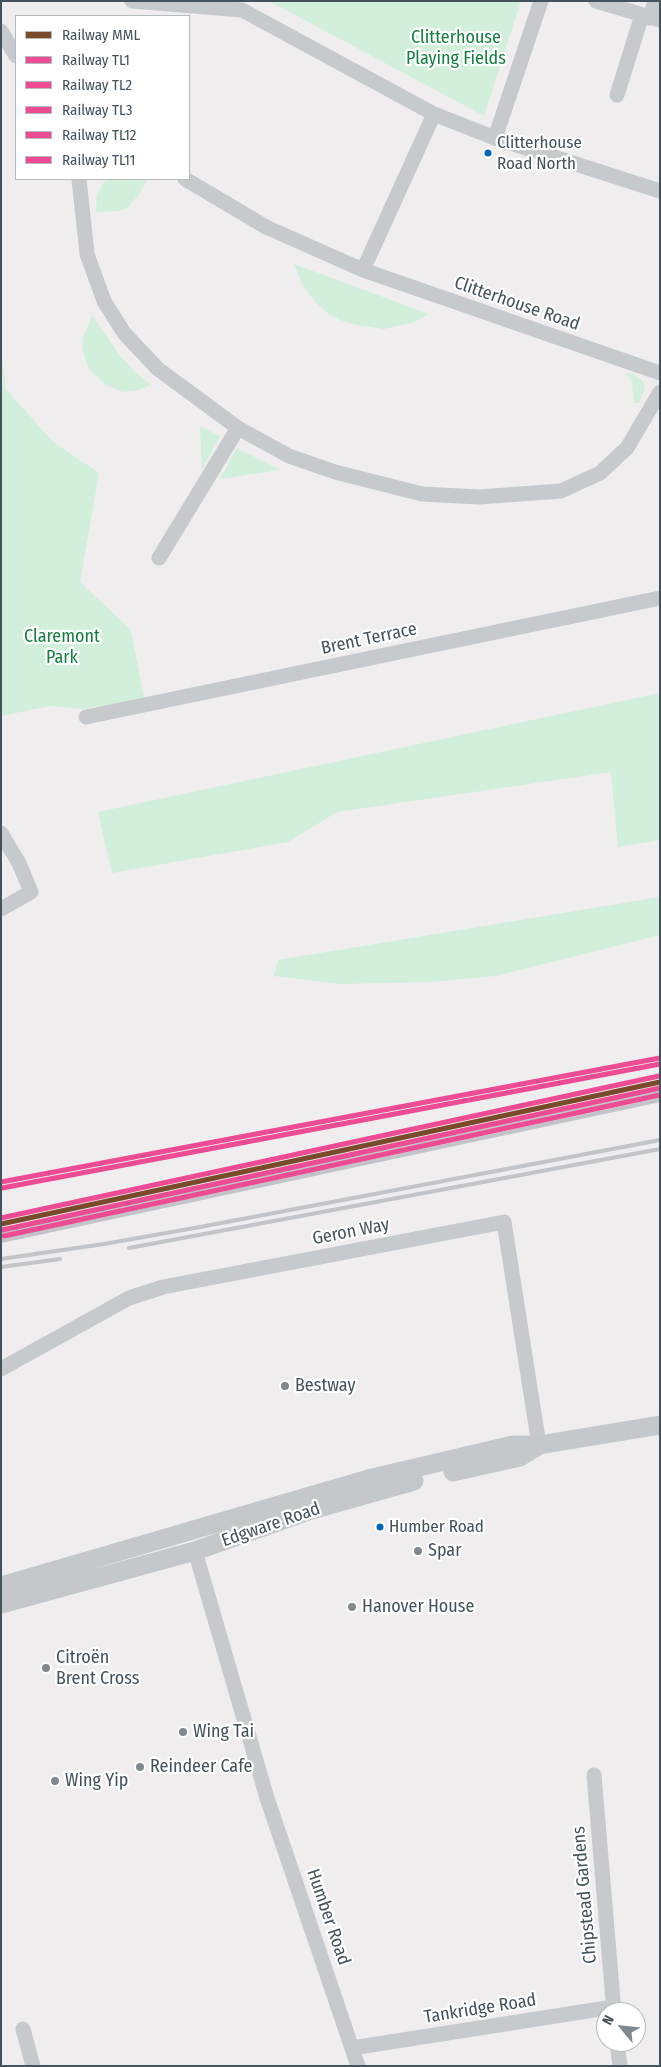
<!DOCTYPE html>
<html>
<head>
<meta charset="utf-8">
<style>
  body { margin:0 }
  #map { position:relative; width:661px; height:2067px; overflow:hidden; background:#efedee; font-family:"Fira Sans Condensed",sans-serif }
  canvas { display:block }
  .frame { position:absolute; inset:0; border:2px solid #44525b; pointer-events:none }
  .legend { position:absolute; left:15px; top:15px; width:175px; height:165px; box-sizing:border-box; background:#fff; border:1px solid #b4babd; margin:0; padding:6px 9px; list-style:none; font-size:15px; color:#44525b }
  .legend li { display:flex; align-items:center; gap:10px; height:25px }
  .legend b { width:25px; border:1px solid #b4babd }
  .north { position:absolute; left:596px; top:2002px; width:50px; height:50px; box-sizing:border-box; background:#fff; border:1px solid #b4babd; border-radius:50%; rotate:298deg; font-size:14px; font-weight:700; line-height:20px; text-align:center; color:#44525b }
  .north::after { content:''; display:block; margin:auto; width:18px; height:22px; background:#80888e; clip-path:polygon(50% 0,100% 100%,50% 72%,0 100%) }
</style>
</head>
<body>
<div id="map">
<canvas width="661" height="2067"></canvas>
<div class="frame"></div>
<ul class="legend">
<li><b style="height:6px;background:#7a4b2a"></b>Railway MML</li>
<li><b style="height:6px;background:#ee4b95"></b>Railway TL1</li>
<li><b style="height:6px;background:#ee4b95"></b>Railway TL2</li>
<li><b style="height:6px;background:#ee4b95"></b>Railway TL3</li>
<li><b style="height:6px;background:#ee4b95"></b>Railway TL12</li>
<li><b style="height:6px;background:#ee4b95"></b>Railway TL11</li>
</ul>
<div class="north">N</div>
</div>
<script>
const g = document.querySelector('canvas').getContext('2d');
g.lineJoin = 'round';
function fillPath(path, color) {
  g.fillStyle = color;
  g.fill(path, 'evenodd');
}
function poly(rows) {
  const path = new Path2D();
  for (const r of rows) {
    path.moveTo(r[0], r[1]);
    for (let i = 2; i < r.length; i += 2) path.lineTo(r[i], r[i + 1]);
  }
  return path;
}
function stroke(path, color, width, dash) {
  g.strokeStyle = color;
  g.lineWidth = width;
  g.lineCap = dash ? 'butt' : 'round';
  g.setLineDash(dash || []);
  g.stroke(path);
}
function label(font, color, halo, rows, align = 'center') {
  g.font = font + ' "Fira Sans Condensed",sans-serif';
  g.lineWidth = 4.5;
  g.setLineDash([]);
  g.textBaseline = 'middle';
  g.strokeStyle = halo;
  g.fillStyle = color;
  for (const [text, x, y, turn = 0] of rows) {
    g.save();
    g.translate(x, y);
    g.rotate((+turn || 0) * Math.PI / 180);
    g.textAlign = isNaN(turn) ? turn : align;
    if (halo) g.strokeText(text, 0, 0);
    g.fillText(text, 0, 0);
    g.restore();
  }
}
const green = poly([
  [269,1,521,1,484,116],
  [108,179,147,179,140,193,128,207,119,211,96,212,97,195,103,183],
  [294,264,429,314,414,322,384,329,356,325,340,320,329,314,315,302,303,286],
  [92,315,121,357,136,373,151,385,139,390,123,392,106,385,90,370,85,358,82,347,83,338],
  [1,346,6,389,53,442,99,473,80,582,131,630,144,699,83,709,50,706,1,716],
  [625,373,635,375,643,381,645,388,639,403,634,403,632,381],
  [200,426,220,436,202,469],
  [237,448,280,470,220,479],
  [660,693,660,840,618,847,611,772,337,812,288,842,112,873,98,812],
  [660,897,660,935,495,976,431,982,341,984,274,976,278,960]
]);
const minor = poly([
  [132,1,242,10,434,114,495,138,660,191],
  [596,1,660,20],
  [650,18,655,1],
  [1,31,16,56],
  [617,95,642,15],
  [495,138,541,1],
  [79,179,87,254,104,301,124,333,158,369,238,428,289,456,335,472,422,494,479,497,561,491,600,473,627,448,660,392],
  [185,179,266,227,363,270,660,373],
  [363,270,434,114],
  [159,558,238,428],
  [86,717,660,598],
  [1,833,19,863,31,892,1,909],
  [1,1369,129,1298,163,1287,504,1222,539,1445],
  [195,1551,267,1798,358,2066],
  [594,1775,614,2012],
  [23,2029,33,2066],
  [617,2042,620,2066],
  [352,2048,613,2007]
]);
const major = poly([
  [453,1472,520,1457,538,1446],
  [1,1586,368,1479,513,1445,539,1445,660,1425],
  [1,1604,195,1551,311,1510,414,1481]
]);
const rail = poly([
  [1,1233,660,1091],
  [1,1241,660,1100],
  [129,1248,660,1149],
  [1,1259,104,1244,200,1227,660,1140],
  [1,1267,60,1259]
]);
const rail1 = poly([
  [1,1224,660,1082]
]);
const rail2 = poly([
  [2,1230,660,1088]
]);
const rail3 = poly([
  [1,1218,659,1076]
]);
const rail4 = poly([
  [4,1236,660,1095]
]);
const rail5 = poly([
  [1,1182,660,1058]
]);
const rail6 = poly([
  [2,1188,660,1064]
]);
const markers = [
  [488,153,4.5,"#0065bd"],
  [285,1386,5,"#80888e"],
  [380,1527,4.5,"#0065bd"],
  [418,1551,5,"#80888e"],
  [352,1607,5,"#80888e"],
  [46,1668,5,"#80888e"],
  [183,1732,5,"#80888e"],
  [140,1767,5,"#80888e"],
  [55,1781,5,"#80888e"]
];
const busNames = [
  ["Clitterhouse",497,143],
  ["Road North",497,164],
  ["Humber Road",389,1527]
];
const parkNames = [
  ["Clitterhouse",456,38],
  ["Playing Fields",456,59],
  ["Claremont",62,637],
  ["Park",62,658]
];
const streetNames = [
  ["Clitterhouse Road",517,304,19],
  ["Brent Terrace",369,639,-12],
  ["Geron Way",351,1232,-11],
  ["Edgware Road",271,1525,-19],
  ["Chipstead Gardens",585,1895,-95],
  ["Humber Road",328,1917,71],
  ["Tankridge Road",480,2009,-9]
];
const poiNames = [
  ["Bestway",295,1386],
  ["Spar",428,1551],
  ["Hanover House",362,1607],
  ["Citroën",56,1658],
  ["Brent Cross",56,1679],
  ["Wing Tai",193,1732],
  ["Reindeer Cafe",150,1767],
  ["Wing Yip",65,1781]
];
fillPath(green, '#d1efda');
stroke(minor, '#c7cacd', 15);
stroke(major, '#c4c8cb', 19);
stroke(rail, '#c2c4c7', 4);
stroke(rail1, '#7a4b2a', 5);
stroke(rail2, '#ee4b95', 5);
stroke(rail3, '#ee4b95', 5);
stroke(rail4, '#ee4b95', 5);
stroke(rail5, '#ee4b95', 5);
stroke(rail6, '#ee4b95', 5);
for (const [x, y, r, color] of markers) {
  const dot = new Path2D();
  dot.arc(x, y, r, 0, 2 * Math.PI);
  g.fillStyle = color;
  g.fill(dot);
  stroke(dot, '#fff', 2);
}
label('17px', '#44525b', '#fff', busNames, 'left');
label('18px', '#127f3f', '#fff', parkNames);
label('18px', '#44525b', '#fff', streetNames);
label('18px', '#44525b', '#fff', poiNames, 'left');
</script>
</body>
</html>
